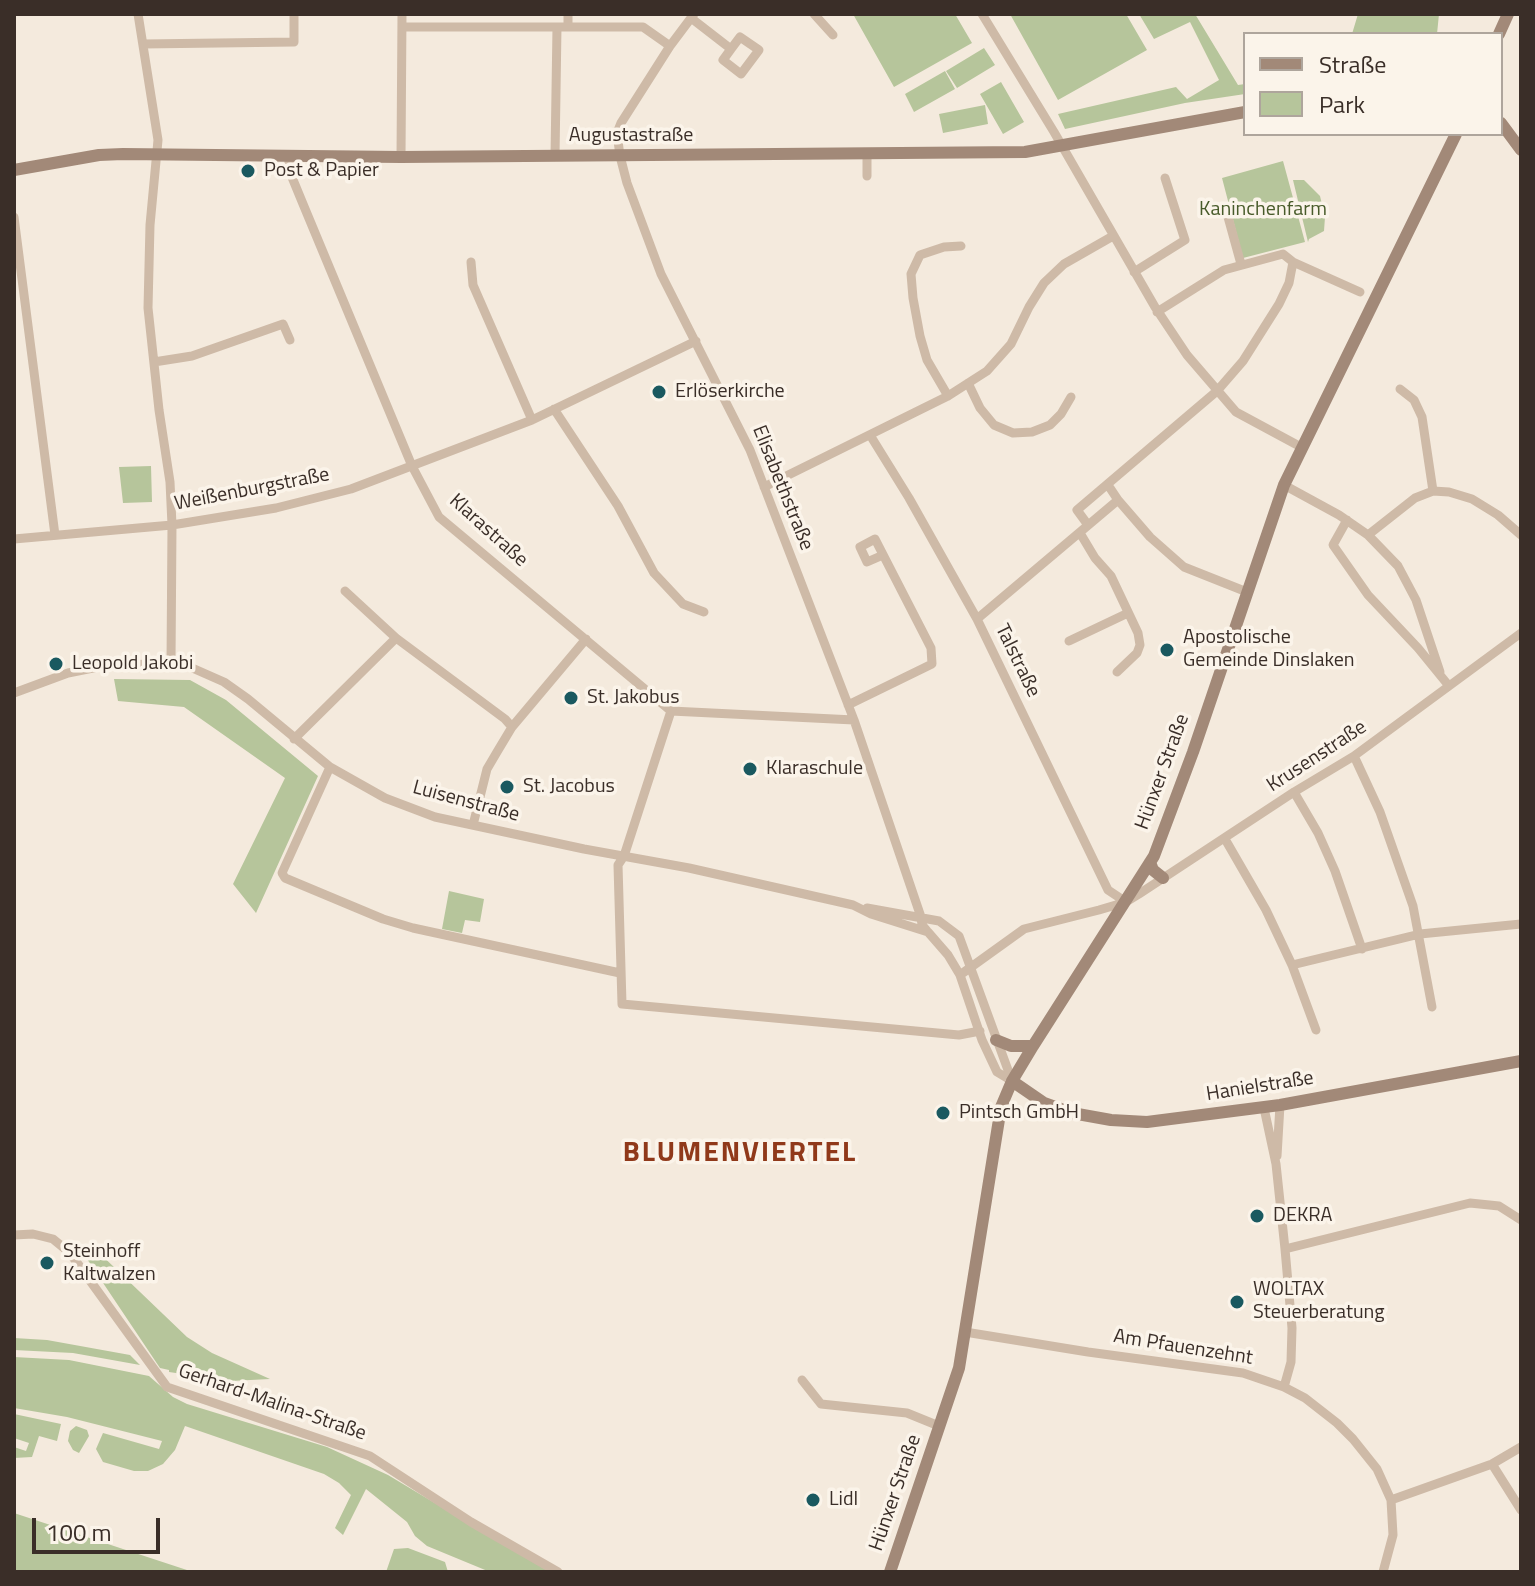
<!DOCTYPE html>
<html>
<head>
<meta charset="utf-8">
<style>
  body { margin:0 }
  #map { position:relative; width:1535px; height:1586px; overflow:hidden; background:#f4eadd; font-family:"Titillium Web",sans-serif }
  canvas { display:block }
  .frame { position:absolute; inset:0; border:16px solid #3a2e28; pointer-events:none }
  .legend { position:absolute; left:1243px; top:32px; width:260px; height:104px; box-sizing:border-box; background:#fbf4ea; border:2px solid #aea59c; margin:0; padding:10px 14px; list-style:none; font-size:24px; color:#3a2e28 }
  .legend li { display:flex; align-items:center; gap:16px; height:40px }
  .legend b { width:40px; border:2px solid #aea59c }
  .scale { position:absolute; left:32px; top:1518px; width:128px; height:36px; box-sizing:border-box; border:4px solid #3a2e28; border-top:0; padding-left:10px; font-size:24px; line-height:28px; white-space:nowrap; color:#3a2e28; -webkit-text-stroke:6px #fbf4ea; paint-order:stroke }
</style>
</head>
<body>
<div id="map">
<canvas width="1535" height="1586"></canvas>
<div class="frame"></div>
<ul class="legend">
<li><b style="height:10px;background:#a28978"></b>Straße</li>
<li><b style="height:22px;background:#b6c59b"></b>Park</li>
</ul>
<div class="scale">100 m</div>
</div>
<script>
const g = document.querySelector('canvas').getContext('2d');
g.lineJoin = 'round';
function fillPath(path, color) {
  g.fillStyle = color;
  g.fill(path, 'evenodd');
}
function poly(rows) {
  const path = new Path2D();
  for (const r of rows) {
    path.moveTo(r[0], r[1]);
    for (let i = 2; i < r.length; i += 2) path.lineTo(r[i], r[i + 1]);
  }
  return path;
}
function stroke(path, color, width, dash) {
  g.strokeStyle = color;
  g.lineWidth = width;
  g.lineCap = dash ? 'butt' : 'round';
  g.setLineDash(dash || []);
  g.stroke(path);
}
function label(font, color, halo, rows, align = 'center') {
  g.font = font + ' "Titillium Web",sans-serif';
  g.lineWidth = 7;
  g.setLineDash([]);
  g.textBaseline = 'middle';
  g.strokeStyle = halo;
  g.fillStyle = color;
  for (const [text, x, y, turn = 0] of rows) {
    g.save();
    g.translate(x, y);
    g.rotate((+turn || 0) * Math.PI / 180);
    g.textAlign = isNaN(turn) ? turn : align;
    if (halo) g.strokeText(text, 0, 0);
    g.fillText(text, 0, 0);
    g.restore();
  }
}
const green = poly([
  [853,14,955,14,972,43,894,87],
  [1010,14,1126,14,1147,50,1058,100],
  [1139,14,1195,14,1238,85,1245,84,1245,94,1185,103,1065,129,1058,114,1176,87,1187,99,1219,80,1190,22,1154,39],
  [1358,14,1439,14,1437,34,1328,34,1352,34],
  [984,48,995,65,957,88,946,71],
  [945,71,955,89,914,112,905,94],
  [1001,82,1024,122,1003,134,980,94],
  [985,105,988,124,943,133,939,114],
  [1283,161,1305,242,1243,258,1222,178],
  [1293,180,1304,180,1320,196,1325,217,1324,231,1309,239,1308,242],
  [151,466,152,502,123,503,119,467],
  [114,679,190,680,226,700,318,776,256,913,233,884,285,778,184,707,118,701],
  [449,891,484,899,480,922,465,920,462,933,442,929],
  [92,1246,187,1337,212,1353,270,1379,231,1381,169,1372,169,1370,160,1368,83,1253],
  [14,1338,47,1340,130,1355,140,1365,73,1353,14,1350],
  [14,1357,69,1360,149,1376,173,1397,187,1404,327,1447,388,1475,550,1572,490,1572,427,1546,415,1536,407,1522,366,1489,343,1535,335,1528,351,1495,339,1483,324,1474,185,1426,175,1450,163,1464,148,1471,134,1471,103,1462,96,1449,103,1433,159,1449,162,1441,67,1417,14,1408],
  [14,1414,61,1424,57,1441,39,1436,32,1457,14,1458,14,1447,26,1451,29,1443,14,1438],
  [76,1426,87,1430,89,1436,79,1453,73,1450,68,1441,70,1431],
  [14,1513,123,1549,193,1572,14,1572],
  [408,1548,445,1562,448,1572,386,1572,394,1549]
]);
const street = poly([
  [138,14,158,140,150,225,148,308,159,410,170,482,172,525,171,663],
  [568,14,568,27],
  [694,14,670,46,621,123,617,133,620,156,627,183,661,274,750,450,854,720,921,917,922,925,927,931],
  [814,14,833,35],
  [982,14,1054,132,1155,307,1187,355,1236,412,1301,447],
  [691,18,731,49,723,60,741,74,759,50,740,37,731,49],
  [402,27,643,27,670,46],
  [143,44,294,42,294,14],
  [289,155,289,170,303,204,412,466,439,517,671,711,854,720],
  [555,156,557,27],
  [401,157,402,14],
  [867,176,867,155],
  [14,217,55,535],
  [1228,217,1241,264],
  [471,262,473,285,532,420],
  [1134,272,1185,240,1165,178],
  [1157,312,1224,270,1283,254,1293,262,1360,292],
  [154,362,192,356,283,324,290,340],
  [968,383,980,408,994,425,1013,433,1032,432,1050,425,1061,414,1071,397],
  [1400,389,1414,400,1422,417,1433,491],
  [948,396,927,360,920,336,913,298,911,274,920,255,944,247,961,246],
  [554,409,618,506,654,573,683,604,704,612],
  [870,435,909,498,977,619,1108,890,1126,902],
  [1284,485,1339,515,1368,535,1398,566,1416,600,1440,672],
  [764,487,948,396,987,371,1011,344,1029,307,1044,283,1064,264,1113,236],
  [1118,500,1150,537,1184,567,1247,592],
  [1347,520,1333,545,1368,595,1418,648,1449,686],
  [1088,525,1077,510,1217,391,1243,361,1279,304,1289,283,1293,262],
  [1080,533,1095,558,1111,576,1138,633,1140,645,1137,653,1117,672],
  [1368,535,1415,498,1433,491,1449,492,1472,499,1498,515,1521,535],
  [14,539,172,525,276,508,351,489,532,420,696,341],
  [345,591,396,638],
  [977,619,1118,500,1108,485],
  [1069,641,1128,613],
  [14,693,68,673,103,666,171,663,190,667,224,682,248,699,330,767,385,798,435,817,584,849,689,868,853,905,871,914,928,932,948,955,960,975,982,1040,997,1072,1012,1081],
  [848,705,932,664,931,648,875,539,860,547,867,562,883,555],
  [671,711,624,856,618,865,622,1004,959,1035,980,1031],
  [294,739,396,638,505,719,512,727],
  [1354,756,1380,812,1413,906,1432,1007],
  [330,767,282,873,285,878,383,919,413,928,620,973],
  [1294,792,1318,833,1335,871,1362,949],
  [473,825,487,769,497,752,512,727,586,639],
  [1225,839,1266,910,1292,965,1316,1030],
  [867,908,939,921,959,936,1012,1081],
  [1292,965,1420,934,1521,924],
  [960,975,1024,929,1099,910,1126,902,1139,894,1294,792,1354,756,1521,633],
  [1264,1108,1276,1164,1285,1249,1470,1203,1499,1206,1521,1220],
  [1277,1156,1280,1105],
  [14,1235,33,1234,53,1239,70,1253,167,1387,370,1456,471,1522,558,1572],
  [965,1332,1088,1352,1243,1373,1284,1387,1305,1398,1337,1423,1353,1439,1377,1469,1391,1500,1393,1535,1383,1572],
  [802,1380,821,1404,907,1413,939,1426],
  [1284,1387,1291,1362,1292,1328,1285,1249],
  [1492,1464,1521,1510],
  [1391,1500,1492,1464,1521,1447]
]);
const secondary = poly([
  [1499,34,1508,14],
  [1501,123,1521,150],
  [14,170,99,155,123,154,401,157,1025,152,1245,112],
  [1150,862,1153,870,1163,878],
  [996,1040,1011,1046,1033,1046],
  [1012,1081,1044,1103,1072,1113,1111,1120,1147,1122,1280,1105,1521,1061],
  [890,1572,959,1368,1001,1107,1012,1081,1033,1046,1154,856,1193,752,1284,485,1456,134]
]);
const markers = [
  [248,171,8,"#1a5960"],
  [659,392,8,"#1a5960"],
  [1167,650,8,"#1a5960"],
  [56,664,8,"#1a5960"],
  [571,698,8,"#1a5960"],
  [750,769,8,"#1a5960"],
  [507,787,8,"#1a5960"],
  [943,1113,8,"#1a5960"],
  [1257,1216,8,"#1a5960"],
  [47,1263,8,"#1a5960"],
  [1237,1302,8,"#1a5960"],
  [813,1500,8,"#1a5960"]
];
const streetNames = [
  ["Augustastraße",631,136],
  ["Elisabethstraße",782,488,68],
  ["Weißenburgstraße",252,490,-11],
  ["Klarastraße",488,531,42],
  ["Talstraße",1017,661,64],
  ["Krusenstraße",1317,757,-33],
  ["Hünxer Straße",1163,772,-70],
  ["Luisenstraße",466,802,15],
  ["Hanielstraße",1260,1087,-9],
  ["Am Pfauenzehnt",1183,1348,9],
  ["Gerhard-Malina-Straße",272,1403,19],
  ["Hünxer Straße",896,1493,-71]
];
const poiNames = [
  ["Post & Papier",264,171],
  ["Erlöserkirche",675,392],
  ["Apostolische",1183,638],
  ["Gemeinde Dinslaken",1183,661],
  ["Leopold Jakobi",72,664],
  ["St. Jakobus",587,698],
  ["Klaraschule",766,769],
  ["St. Jacobus",523,787],
  ["Pintsch GmbH",959,1113],
  ["DEKRA",1273,1216],
  ["Steinhoff",63,1252],
  ["Kaltwalzen",63,1275],
  ["WOLTAX",1253,1290],
  ["Steuerberatung",1253,1313],
  ["Lidl",829,1500]
];
const parkNames = [
  ["Kaninchenfarm",1263,210]
];
const districtNames = [
  ["BLUMENVIERTEL",740,1154]
];
fillPath(green, '#b6c59b');
stroke(street, '#cebaa7', 9);
stroke(secondary, '#a28978', 12);
for (const [x, y, r, color] of markers) {
  const dot = new Path2D();
  dot.arc(x, y, r, 0, 2 * Math.PI);
  g.fillStyle = color;
  g.fill(dot);
  stroke(dot, '#fbf4ea', 3);
}
label('20px', '#3a2e28', '#fbf4ea', streetNames);
label('20px', '#3a2e28', '#fbf4ea', poiNames, 'left');
label('20px', '#485b2a', '#fbf4ea', parkNames);
g.letterSpacing = '2px';
label('bold 28px', '#90391a', '#fbf4ea', districtNames);
g.letterSpacing = '0px';
</script>
</body>
</html>
